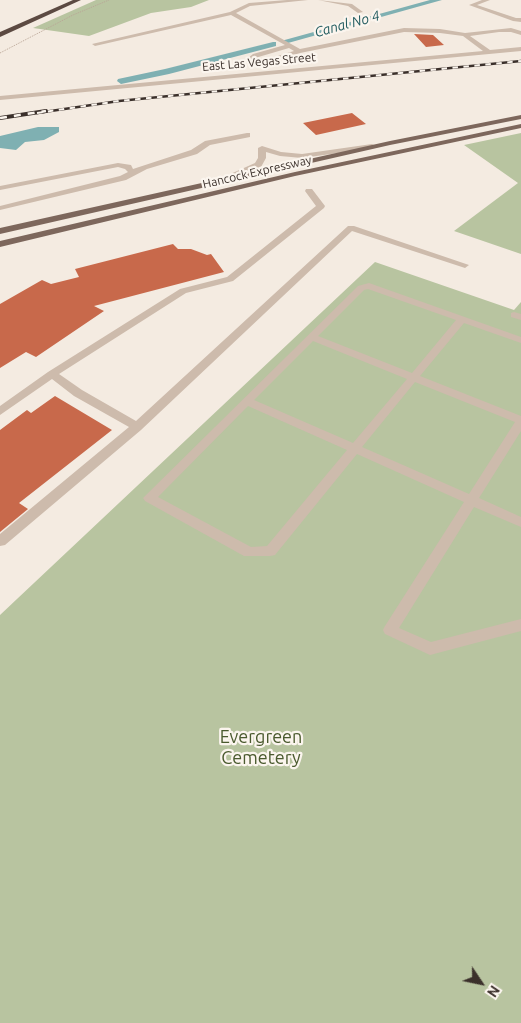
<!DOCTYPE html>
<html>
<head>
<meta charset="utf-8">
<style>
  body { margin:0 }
  #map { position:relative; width:521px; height:1023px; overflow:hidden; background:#f4ebe1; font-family:Ubuntu,sans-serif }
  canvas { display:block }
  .north { position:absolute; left:456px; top:958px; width:50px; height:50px; -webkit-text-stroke:4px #fbf5ee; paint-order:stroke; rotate:124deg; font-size:14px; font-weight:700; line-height:20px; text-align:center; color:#3b302b }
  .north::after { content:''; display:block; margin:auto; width:18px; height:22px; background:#3b302b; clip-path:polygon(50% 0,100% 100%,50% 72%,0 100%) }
</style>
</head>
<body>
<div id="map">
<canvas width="521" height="1023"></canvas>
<div class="north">N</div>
</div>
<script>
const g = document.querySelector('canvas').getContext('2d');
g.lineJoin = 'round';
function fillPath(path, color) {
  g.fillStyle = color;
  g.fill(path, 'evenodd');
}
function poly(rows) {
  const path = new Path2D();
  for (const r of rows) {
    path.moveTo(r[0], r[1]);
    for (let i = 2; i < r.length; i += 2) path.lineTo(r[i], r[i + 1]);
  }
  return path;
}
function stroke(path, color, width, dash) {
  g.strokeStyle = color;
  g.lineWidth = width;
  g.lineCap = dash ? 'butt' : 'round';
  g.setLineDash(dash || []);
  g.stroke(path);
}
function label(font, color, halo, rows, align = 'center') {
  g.font = font + ' Ubuntu,sans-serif';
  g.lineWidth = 4.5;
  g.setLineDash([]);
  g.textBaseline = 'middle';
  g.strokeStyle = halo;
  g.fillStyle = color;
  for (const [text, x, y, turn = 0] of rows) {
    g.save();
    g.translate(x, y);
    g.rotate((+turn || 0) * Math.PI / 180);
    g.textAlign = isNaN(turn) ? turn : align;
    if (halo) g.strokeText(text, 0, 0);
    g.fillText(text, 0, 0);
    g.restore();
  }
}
const green = poly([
  [96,0,209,0,191,7,151,13,89,36,33,28],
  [521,133,521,254,454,231,518,183,464,145],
  [375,262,514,310,521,302,521,1023,0,1023,0,615]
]);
const water = poly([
  [38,127,59,127,59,132,44,140,25,142,16,150,0,148,0,136]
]);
const canal = poly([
  [430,0,442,0,288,43,281,41,430,0],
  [273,42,276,42,276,46,169,74,121,84,117,81,118,79,165,69,273,42]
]);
const building = poly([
  [414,34,433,35,444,45,426,47],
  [352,113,366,124,316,135,303,123],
  [173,244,178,249,191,249,207,255,211,254,224,272,94,306,104,311,36,357,26,352,0,368,0,304,42,280,51,284,79,277,75,269],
  [55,396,112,430,19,503,28,509,0,532,0,430,27,410,31,413]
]);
const path = poly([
  [0,53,73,15,109,0]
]);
const minor = poly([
  [287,0,308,0,250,6,236,13,300,49,404,28,440,29,465,33,511,28,521,31,521,35,511,32,499,32,470,36,490,50,521,47,521,51,0,100,0,96,483,51,463,36,440,33,404,32,300,53,268,63,258,63,248,58,253,54,285,45,231,15,95,46,92,44,230,12,249,3,287,0],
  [289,48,294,51,268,59,255,58,289,48],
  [318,0,352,4,363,12,358,13,348,6,318,0],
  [482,0,490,0,477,5,516,18,521,18,521,22,513,21,469,5,482,0],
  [247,133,250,133,250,137,210,145,197,154,147,169,126,180,0,210,0,206,120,176,128,172,125,169,118,167,0,190,0,186,118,163,131,165,133,169,191,150,205,141,247,133],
  [372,144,376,146,375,148,302,158,280,156,266,152,266,158,261,167,224,182,217,180,255,163,258,158,258,148,262,146,281,152,302,154,372,144],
  [306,189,312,189,325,206,324,208,233,281,186,293,59,374,82,390,136,421,348,226,354,226,469,265,465,268,462,267,352,231,141,430,5,545,0,546,0,534,129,427,74,396,52,379,0,415,0,406,48,372,180,289,227,277,316,206,305,191,306,189],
  [369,283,521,337,521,343,464,323,420,376,521,416,521,431,479,498,521,517,521,527,474,507,399,628,431,642,521,619,521,631,430,655,385,634,383,630,385,626,464,502,357,454,275,555,270,556,244,556,145,501,143,498,358,286,369,283],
  [368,289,456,320,412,373,318,336,364,290,368,289],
  [313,341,407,379,353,443,254,400,313,341],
  [415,382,515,422,469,494,362,447,415,382],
  [248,406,347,450,267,546,251,547,158,497,248,406],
  [514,312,521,314,521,320,511,317,511,313,514,312]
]);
const major = poly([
  [521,115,521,119,390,145,0,234,0,228,390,141,521,115],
  [521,124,521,128,295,176,0,247,0,241,295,172,521,124]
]);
const highway = poly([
  [73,0,81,0,0,37,0,32,73,0]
]);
const railFar1 = poly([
  [37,113,119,101,521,61]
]);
const rail = poly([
  [0,118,46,111]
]);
const farStreetnames = [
  ["East Las Vegas Street",259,62,-5],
  ["Hancock Expressway",257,172,-13]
];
const farWaternames = [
  ["Canal No 4",347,24,-15]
];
const nearParknames = [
  ["Evergreen",261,737],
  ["Cemetery",261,758]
];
fillPath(green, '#b8c4a0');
fillPath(water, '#7fb0b2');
fillPath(canal, '#7fb0b2');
fillPath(building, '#c8694b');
stroke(path, '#b9a596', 1, [1, 1]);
fillPath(minor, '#cdbbac');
fillPath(major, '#7d675c');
fillPath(highway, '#5c4a42');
stroke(railFar1, '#3b302b', 2.5);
stroke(rail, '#3b302b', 4);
stroke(railFar1, '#fbf5ee', 2, [5.5]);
stroke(rail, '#fbf5ee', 2.5, [7]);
label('12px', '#3b302b', '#fbf5ee', farStreetnames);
label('italic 14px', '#1f5a5e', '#fbf5ee', farWaternames);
label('18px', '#4a5a2e', '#fbf5ee', nearParknames);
</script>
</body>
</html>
